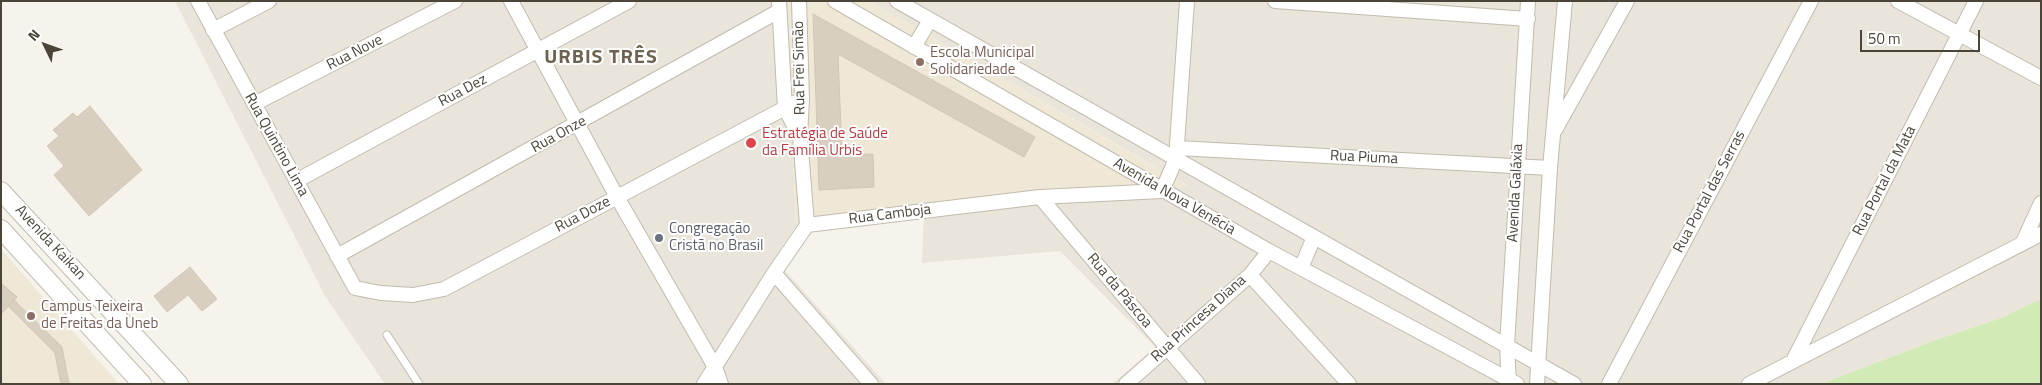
<!DOCTYPE html>
<html>
<head>
<meta charset="utf-8">
<style>
  body { margin:0 }
  #map { position:relative; width:2042px; height:385px; overflow:hidden; background:#f6f3ec; font-family:"Titillium Web",sans-serif }
  canvas { display:block }
  .frame { position:absolute; inset:0; border:2px solid #4b4439; pointer-events:none }
  .north { position:absolute; left:20px; top:20px; width:50px; height:50px; -webkit-text-stroke:4px #fff; paint-order:stroke; rotate:312deg; font-size:14px; font-weight:700; line-height:20px; text-align:center; color:#4b4439 }
  .north::after { content:''; display:block; margin:auto; width:18px; height:22px; background:#4b4439; clip-path:polygon(50% 0,100% 100%,50% 72%,0 100%) }
  .scale { position:absolute; left:1860px; top:30px; width:120px; height:22px; box-sizing:border-box; border:2px solid #4b4439; border-top:0; padding-left:6px; font-size:15px; line-height:18px; white-space:nowrap; color:#4b4439; -webkit-text-stroke:4px #fff; paint-order:stroke }
</style>
</head>
<body>
<div id="map">
<canvas width="2042" height="385"></canvas>
<div class="frame"></div>
<div class="north">N</div>
<div class="scale">50 m</div>
</div>
<script>
const g = document.querySelector('canvas').getContext('2d');
g.lineJoin = 'round';
function fillPath(path, color) {
  g.fillStyle = color;
  g.fill(path, 'evenodd');
}
function poly(rows) {
  const path = new Path2D();
  for (const r of rows) {
    path.moveTo(r[0], r[1]);
    for (let i = 2; i < r.length; i += 2) path.lineTo(r[i], r[i + 1]);
  }
  return path;
}
function stroke(path, color, width, dash) {
  g.strokeStyle = color;
  g.lineWidth = width;
  g.lineCap = dash ? 'butt' : 'round';
  g.setLineDash(dash || []);
  g.stroke(path);
}
function label(font, color, halo, rows, align = 'center') {
  g.font = font + ' "Titillium Web",sans-serif';
  g.lineWidth = 4;
  g.setLineDash([]);
  g.textBaseline = 'middle';
  g.strokeStyle = halo;
  g.fillStyle = color;
  for (const [text, x, y, turn = 0] of rows) {
    g.save();
    g.translate(x, y);
    g.rotate((+turn || 0) * Math.PI / 180);
    g.textAlign = isNaN(turn) ? turn : align;
    if (halo) g.strokeText(text, 0, 0);
    g.fillText(text, 0, 0);
    g.restore();
  }
}
const residential = poly([
  [175,1,786,1,796,226,774,258,886,384,385,384,325,296],
  [869,1,2041,1,2041,299,2001,318,1933,341,1821,384,1112,384,1155,347,1060,251,922,263,924,216,1187,185]
]);
const education = poly([
  [786,1,869,1,1188,186,924,216,796,226],
  [1,249,119,384,1,384]
]);
const green = poly([
  [2041,299,2041,384,1821,384,1933,341,2001,318]
]);
const building = poly([
  [813,14,1035,137,1024,157,838,54,842,155,873,154,874,187,819,190,813,14],
  [90,106,142,170,89,216,54,175,64,166,47,146,59,136,53,130,73,113,77,117,90,106],
  [190,267,217,299,202,311,188,295,167,312,154,296,190,267],
  [1,283,17,297,1,314,1,283],
  [14,300,62,347,69,384,61,384,55,353,8,306,14,300]
]);
const service = poly([
  [387,335,419,384]
]);
const minor = poly([
  [198,1,355,288,381,293,413,295,444,289,802,99],
  [511,1,617,197,715,367,721,384],
  [779,1,785,108,799,135],
  [799,1,802,99,800,136,807,225],
  [835,1,1269,251,1517,384],
  [897,1,1574,384],
  [1275,1,1528,19],
  [1898,1,2041,78],
  [213,30,269,1],
  [914,47,930,20],
  [254,104,455,1],
  [1555,130,1627,1],
  [1177,148,1550,168],
  [296,181,629,1],
  [1040,197,1198,384],
  [2023,242,2041,203],
  [337,256,779,11],
  [1301,268,1314,237],
  [774,273,871,384],
  [1250,275,1349,384],
  [1793,361,1976,1],
  [704,384,774,273,807,225,1040,197,1162,191,1176,159,1187,1],
  [1126,384,1250,275,1269,251],
  [1509,384,1507,346,1528,1],
  [1537,384,1550,168,1565,1],
  [1609,384,1811,1],
  [1749,384,2041,234]
]);
const tertiary = poly([
  [1,191,179,384],
  [1,229,142,384]
]);
const markers = [
  [920,62,5,"#8d6e63"],
  [751,143,6,"#e0444e"],
  [659,238,5,"#6b7280"],
  [31,316,5,"#8d6e63"]
];
const streetNames = [
  ["Rua Nove",355,53,-27],
  ["Rua Frei Simão",800,68,-91],
  ["Rua Dez",463,91,-28],
  ["Rua Onze",559,135,-29],
  ["Rua Quintino Lima",276,145,61],
  ["Rua Piuma",1364,158,3],
  ["Rua Portal da Mata",1885,181,-63],
  ["Rua Portal das Serras",1710,192,-62],
  ["Avenida Galáxia",1516,193,-87],
  ["Avenida Nova Venécia",1174,197,30],
  ["Rua Doze",583,215,-28],
  ["Rua Camboja",890,215,-7],
  ["Avenida Kaikan",50,243,47],
  ["Rua da Páscoa",1119,291,50],
  ["Rua Princesa Diana",1199,319,-42]
];
const educationNames = [
  ["Escola Municipal",930,53],
  ["Solidariedade",930,70],
  ["Campus Teixeira",41,307],
  ["de Freitas da Uneb",41,324]
];
const healthNames = [
  ["Estratégia de Saúde",762,134],
  ["da Família Urbis",762,151]
];
const worshipNames = [
  ["Congregação",669,229],
  ["Cristã no Brasil",669,246]
];
const districtNames = [
  ["URBIS TRÊS",601,58]
];
fillPath(residential, '#eae5da');
fillPath(education, '#efe8d6');
fillPath(green, '#d2eab5');
fillPath(building, '#d8cfc1');
stroke(building, '#d3c7b4', 1);
stroke(service, '#c2bbae', 9);
stroke(minor, '#c2bbae', 16);
stroke(tertiary, '#c2bbae', 20);
stroke(service, '#fff', 7);
stroke(minor, '#fff', 14);
stroke(tertiary, '#fff', 18);
for (const [x, y, r, color] of markers) {
  const dot = new Path2D();
  dot.arc(x, y, r, 0, 2 * Math.PI);
  g.fillStyle = color;
  g.fill(dot);
  stroke(dot, '#fff', 2);
}
label('15px', '#4b4439', '#fff', streetNames);
label('15px', '#785e54', '#fff', educationNames, 'left');
label('15px', '#be3a42', '#fff', healthNames, 'left');
label('15px', '#5b616d', '#fff', worshipNames, 'left');
g.letterSpacing = '1px';
label('bold 20px', '#6e6250', '#fff', districtNames);
g.letterSpacing = '0px';
</script>
</body>
</html>
